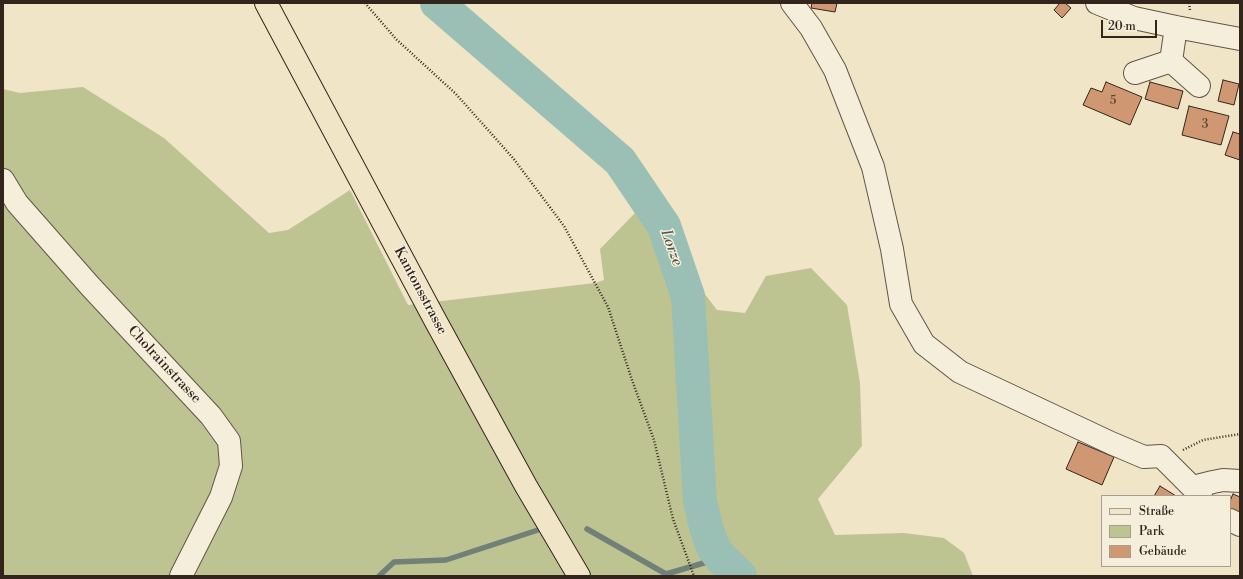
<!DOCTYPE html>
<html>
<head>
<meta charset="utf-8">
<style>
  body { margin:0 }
  #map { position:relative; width:1243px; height:579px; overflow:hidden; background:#f0e5c7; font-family:"Libre Bodoni",serif }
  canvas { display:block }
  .frame { position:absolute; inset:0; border:4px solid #33251c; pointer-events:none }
  .legend { position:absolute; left:1101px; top:495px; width:130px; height:72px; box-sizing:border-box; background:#f5eedb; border:1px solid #a79e8f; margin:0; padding:5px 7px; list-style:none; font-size:12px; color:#33251c }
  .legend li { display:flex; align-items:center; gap:8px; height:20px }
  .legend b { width:20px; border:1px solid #a79e8f }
  .scale { position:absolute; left:1101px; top:20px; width:56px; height:18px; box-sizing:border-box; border:2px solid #33251c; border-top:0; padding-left:5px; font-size:12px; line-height:14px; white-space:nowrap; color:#33251c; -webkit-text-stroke:3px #f5eedb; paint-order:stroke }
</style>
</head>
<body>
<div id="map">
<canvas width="1243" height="579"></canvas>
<div class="frame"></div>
<ul class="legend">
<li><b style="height:5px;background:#f0e5c7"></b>Straße</li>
<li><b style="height:11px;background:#bec392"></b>Park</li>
<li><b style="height:11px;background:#cf9872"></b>Gebäude</li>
</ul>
<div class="scale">20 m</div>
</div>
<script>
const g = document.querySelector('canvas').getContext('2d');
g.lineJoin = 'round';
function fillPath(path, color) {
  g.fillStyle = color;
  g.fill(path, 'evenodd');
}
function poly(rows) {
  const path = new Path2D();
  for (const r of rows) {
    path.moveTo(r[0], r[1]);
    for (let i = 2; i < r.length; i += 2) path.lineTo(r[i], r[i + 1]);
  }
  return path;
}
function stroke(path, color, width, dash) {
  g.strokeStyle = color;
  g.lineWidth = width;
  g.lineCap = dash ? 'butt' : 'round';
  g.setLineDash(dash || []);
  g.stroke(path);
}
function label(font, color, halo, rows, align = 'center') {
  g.font = font + ' "Libre Bodoni",serif';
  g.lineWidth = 3;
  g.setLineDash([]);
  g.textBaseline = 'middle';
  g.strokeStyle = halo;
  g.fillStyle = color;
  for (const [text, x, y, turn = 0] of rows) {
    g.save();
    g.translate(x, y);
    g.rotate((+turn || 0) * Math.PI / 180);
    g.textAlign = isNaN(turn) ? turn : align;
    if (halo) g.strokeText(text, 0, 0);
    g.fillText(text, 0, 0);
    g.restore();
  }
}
const green = poly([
  [83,87,164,138,269,233,288,230,350,190,408,305,595,283,604,280,600,249,637,211,658,250,695,281,717,310,745,313,766,276,811,268,847,305,860,383,862,446,818,499,835,535,904,533,944,538,964,553,973,576,3,576,3,89,20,93]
]);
const stream = poly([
  [587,529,666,574,721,558],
  [379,576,394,562,446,560,538,530]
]);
const river = poly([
  [437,3,620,161,664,226,688,296,700,501,706,527,713,547,721,558,740,576]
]);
const building = poly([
  [812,3,837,3,835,12,811,8,812,3],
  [1060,3,1065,3,1071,8,1062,18,1054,10,1060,3],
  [1223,80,1239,84,1234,105,1218,101,1223,80],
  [1106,82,1142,97,1130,125,1083,105,1091,88,1102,92,1106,82],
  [1150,82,1183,91,1178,109,1145,99,1150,82],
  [1189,106,1229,116,1221,145,1182,135,1189,106],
  [1233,132,1240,134,1240,160,1225,155,1233,132],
  [1078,442,1114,457,1102,485,1066,469,1078,442],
  [1160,486,1176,496,1154,496,1160,486],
  [1233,494,1240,497,1240,517,1230,513,1230,501,1233,494]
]);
const path = poly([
  [365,3,396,39,456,94,513,158,564,226,608,307,632,380,654,440,673,519,694,576],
  [1189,3,1190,10],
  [1183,450,1203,440,1240,434]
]);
const minor = poly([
  [792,3,811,28,835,70,873,167,892,249,901,304,924,344,960,372,1111,443,1144,457,1161,456,1201,496],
  [1097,3,1134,18,1176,27,1240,39],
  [1171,61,1199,86],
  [1135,73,1171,61,1176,27],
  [3,180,17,203,90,286,211,416,229,441,231,466,221,497,181,576],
  [1193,487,1213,482,1223,480,1240,481],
  [1230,520,1240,525]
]);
const major = poly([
  [266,3,434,318,526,486,579,576]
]);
const numberNames = [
  ["5",1113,101],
  ["3",1205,125]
];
const streetNames = [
  ["Kantonsstrasse",420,291,62],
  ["Cholrainstrasse",164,365,47]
];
const waterNames = [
  ["Lorze",671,248,70]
];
fillPath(green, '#bec392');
stroke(stream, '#718177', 5.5);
stroke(river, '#9abfb4', 34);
fillPath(building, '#cf9872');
stroke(building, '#33251c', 1);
stroke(minor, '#625547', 24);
stroke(major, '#33251c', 24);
stroke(path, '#33251c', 2.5, [1, 2]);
stroke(minor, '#f5eedb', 22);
stroke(major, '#f0e5c7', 22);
label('12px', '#5a4232', null, numberNames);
label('14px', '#33251c', '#f5eedb', streetNames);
label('italic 15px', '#52534a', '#f5eedb', waterNames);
</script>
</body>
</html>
